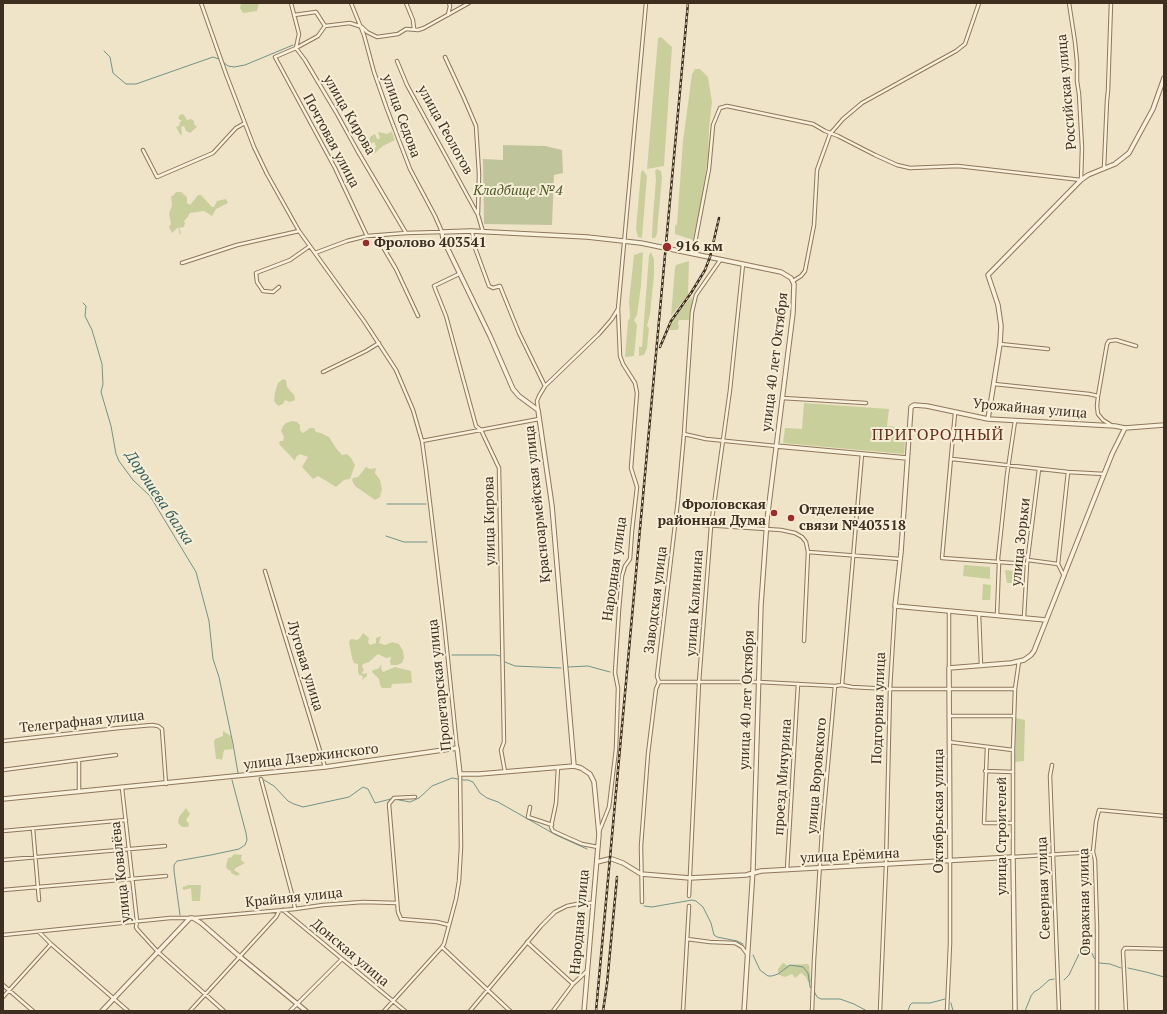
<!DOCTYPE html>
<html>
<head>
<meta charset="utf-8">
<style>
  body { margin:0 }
  #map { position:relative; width:1167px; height:1014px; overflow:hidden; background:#f0e4c8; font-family:"PT Serif",serif }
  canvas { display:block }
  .frame { position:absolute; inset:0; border:4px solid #3d2e20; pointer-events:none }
</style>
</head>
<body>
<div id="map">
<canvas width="1167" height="1014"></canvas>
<div class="frame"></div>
</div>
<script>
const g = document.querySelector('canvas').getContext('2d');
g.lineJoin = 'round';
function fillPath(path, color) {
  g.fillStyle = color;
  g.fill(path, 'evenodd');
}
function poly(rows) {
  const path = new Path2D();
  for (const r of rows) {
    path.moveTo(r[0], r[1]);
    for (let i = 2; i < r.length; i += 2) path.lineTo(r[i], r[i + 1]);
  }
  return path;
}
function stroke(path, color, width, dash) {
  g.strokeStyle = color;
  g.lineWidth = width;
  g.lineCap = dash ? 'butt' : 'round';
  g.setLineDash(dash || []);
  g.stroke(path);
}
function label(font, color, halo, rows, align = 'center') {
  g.font = font + ' "PT Serif",serif';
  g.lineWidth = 4;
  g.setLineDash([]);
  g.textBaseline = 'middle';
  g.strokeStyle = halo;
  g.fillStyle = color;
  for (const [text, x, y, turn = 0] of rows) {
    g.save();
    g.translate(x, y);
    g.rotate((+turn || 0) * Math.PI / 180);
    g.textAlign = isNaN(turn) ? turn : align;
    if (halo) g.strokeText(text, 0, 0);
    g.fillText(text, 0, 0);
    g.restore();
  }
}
const green = poly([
  [241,3,259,3,257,11,243,13,240,8],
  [661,37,672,47,664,166,647,169,658,38],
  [695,69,700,69,708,77,712,102,709,128,708,157,702,198,693,240,675,234,675,226,677,224,683,141,692,74],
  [182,114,184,115,187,120,191,119,194,121,194,124,197,127,190,133,186,131,184,126,181,127,182,133,181,136,176,127,179,126,180,122,182,120,180,120,178,118,180,115],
  [391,130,395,140,383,146,375,153,373,154,371,152,376,147,375,143,373,142,369,146,370,137,375,134,377,139,379,139,380,138,378,132,388,134,389,132,391,133],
  [657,169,661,171,662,178,658,221,657,234,655,238,652,238,652,235,653,217,656,179,655,171],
  [643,170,647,176,642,238,638,237,636,229,641,172],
  [176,192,181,192,187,197,187,203,190,205,198,195,201,195,212,207,214,207,217,201,226,199,228,203,216,209,212,216,204,211,190,213,187,218,184,221,185,223,184,227,179,228,181,233,180,235,178,227,172,233,169,227,171,224,169,214,172,205,171,196,173,196],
  [643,252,641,286,637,315,634,320,637,325,634,356,625,357,628,321,630,317,629,301,634,255],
  [651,252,654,259,654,275,650,314,647,326,649,328,647,348,644,355,639,356,639,347,642,347,649,255],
  [689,261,688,295,671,316,675,268,676,265],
  [692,297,692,308,690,311,689,320,679,320,678,323,679,328,677,330,669,330,672,321,685,304],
  [283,379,286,380,287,387,294,395,295,400,290,402,285,400,283,404,278,406,274,401,275,392,278,383],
  [804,403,889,409,887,426,906,428,904,454,783,443,785,428,802,429],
  [292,421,297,422,300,425,300,430,303,433,310,428,314,428,316,432,321,433,329,437,336,448,342,455,347,454,351,458,355,465,350,479,344,480,336,487,318,476,313,479,302,467,308,457,300,454,296,457,295,461,279,444,280,441,283,441,284,437,281,431,283,426,286,423],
  [366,467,370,469,376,468,375,473,380,480,382,489,380,497,375,500,355,486,352,480,353,478,358,477],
  [964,565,990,567,990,579,963,576],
  [1005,570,1017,571,1015,583,1007,583],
  [983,584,991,585,990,600,982,600],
  [363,633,369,638,368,642,370,645,376,643,376,638,381,636,379,643,385,645,392,642,399,644,403,651,404,658,402,663,397,665,391,665,390,662,391,657,386,658,378,654,369,662,363,664,362,667,364,670,362,673,363,674,367,673,367,676,362,680,363,676,359,675,358,672,358,664,354,663,352,658,349,642,351,639,357,640,360,638],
  [382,664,381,668,383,672,395,667,411,671,412,683,392,684,391,688,382,688,380,685,379,679,372,672,373,670,378,669],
  [1016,718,1025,720,1024,761,1015,762],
  [223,731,231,736,233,749,224,750,222,760,219,759,216,759,214,742,215,739,223,736],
  [186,808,190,814,186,820,189,824,188,827,182,827,178,823,179,817],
  [234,854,242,855,241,860,245,863,236,868,234,870,240,874,237,876,231,873,231,871,227,869,226,866,228,858,232,857],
  [188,885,201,885,200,901,192,901,191,888,184,890,182,888,183,887],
  [784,963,786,965,807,964,809,965,811,982,808,982,806,977,801,973,795,978,792,974,785,977,779,975,778,972,778,969,782,964]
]);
const cemetery = poly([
  [503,145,545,146,562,150,563,173,554,175,552,225,484,224,483,159,503,160]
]);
const stream = poly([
  [104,51,110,57,113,73,126,84,136,84,213,57,219,59],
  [223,62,228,66,234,67,245,65,293,45],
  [83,303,86,306,85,316,92,330,102,364,103,384,101,392,111,426,116,454,119,461,133,480,150,496,196,572,209,621,213,659,219,677,233,744,238,773],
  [387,504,426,504],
  [386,536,404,542,427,542],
  [452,655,496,655,500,656],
  [505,662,515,666,561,668],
  [568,667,588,666,610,672],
  [264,780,274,786,288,801,294,804,303,807,349,797,363,787,368,789,375,803,391,799],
  [462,780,468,780,473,782,480,793,487,798,498,802,556,835,587,849],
  [394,799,410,802,419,798,432,786,452,778,458,779],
  [644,906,652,907,692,900,696,901,703,907,711,923,714,935,717,937,737,941,743,944],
  [180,915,174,871,174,865,177,861,211,855,239,849,245,845,247,840,246,833,232,780],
  [753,955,760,970,768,976,772,976,778,974,790,965,803,967,808,973,810,987,812,989],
  [1128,968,1146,972,1164,977],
  [1064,980,1069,975,1079,954,1082,950,1085,950,1092,953,1094,958,1099,963,1110,964,1121,968],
  [814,991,817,997,821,999,840,999,854,1004,867,1011],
  [951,1003,953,1011],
  [908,1011,910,1005,912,1003,930,1003,945,999],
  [1025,1011,1031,996,1034,992,1039,989,1049,980,1054,979]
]);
const minor = poly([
  [201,3,226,74,254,147,267,174,299,231,364,321,396,370,413,410,422,441,426,470,444,621,457,748],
  [291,3,299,34,296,48,305,60,336,112,357,150,406,233],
  [406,3,413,20,414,29],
  [294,15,316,12,325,26,350,23,362,27,367,32,377,37,398,34,406,29,418,30,424,28,469,3],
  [448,15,450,6,449,3],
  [325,26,318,36,296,48,275,57,335,168,367,236],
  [445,57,464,98,476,126,479,174,478,213],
  [397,61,407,85,478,215,483,232],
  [143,150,157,177,213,153,236,128,245,123],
  [1104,168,1107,100,1108,91,1111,3],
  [472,231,474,245,489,286,493,288,500,286,519,333,545,386],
  [377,236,380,242,396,269,418,316],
  [315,253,347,241,367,236,406,233,442,232,435,216,410,169,387,109,374,72,364,35,351,3],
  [693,253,709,169,713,125,720,108,727,106,813,124,825,131,838,136,875,155,897,165,910,168,958,166,1081,180,1082,148,1079,94,1077,81,1077,62,1075,42,1069,3],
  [182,263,237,245,299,231],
  [459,274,434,286,446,316,476,426,481,430,499,468,504,742,501,750,505,772],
  [793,281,801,276,805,271,814,225,817,170,830,134,843,119,862,103,956,51,965,44,979,3],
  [279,287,273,292,263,291,257,282,256,273,290,260,310,246],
  [1000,344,1048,349],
  [323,372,366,351,379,343],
  [994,384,1089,394,1098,396,1097,406,1098,414,1103,420,1111,425],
  [1098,396,1107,344,1109,341,1116,340,1136,346],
  [782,398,866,403],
  [538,409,537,401,539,396,545,386,599,334,612,319,618,309,646,3],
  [955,413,942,558,1027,564],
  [684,434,706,439,776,446],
  [422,441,539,419],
  [952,459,1068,472,1104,474],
  [675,523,781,530,795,533,802,537,806,542,808,552,804,641],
  [808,552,900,559],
  [1028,560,1058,564],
  [265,571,325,767],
  [1064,576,1058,564,1068,472],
  [949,611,949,668],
  [979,614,981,666],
  [997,615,999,563,998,559,1007,475,1015,421],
  [1024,617,1027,564,1039,469],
  [1019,661,1015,689,1013,750,1013,857,1093,852],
  [659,682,759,682,835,686,842,685,852,687,890,689,1015,689],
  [842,685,862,454],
  [949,716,1014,716],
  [3,741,119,728,152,725,158,726,162,729,166,784],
  [949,742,1013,750],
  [987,747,984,823,1013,823],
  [79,761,79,792],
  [1052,765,1050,776,1059,1011],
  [558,767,556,803,551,827,553,831,566,837,582,844,598,847],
  [3,770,116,755],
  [985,771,1013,772],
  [261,779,293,898,295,909],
  [122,788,137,921,136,927,137,929,158,952,224,1011],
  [415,797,394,798,389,804,398,912,401,919,437,922,449,925],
  [530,807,528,817,552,825],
  [33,829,39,900],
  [3,831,126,820],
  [599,832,609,807,616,749,618,688,615,673,619,610,622,576,625,566,630,559,632,531,637,487,631,468,637,393,635,383,623,364,620,356,618,309],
  [3,860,165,846],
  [787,870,798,684],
  [3,890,166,876],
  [689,896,699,682,711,526,730,390,743,264],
  [642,902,641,846,648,754,656,689,659,682,657,676,678,500,684,434,692,312,696,295,721,259],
  [283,910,405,1011],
  [195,918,295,909,323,905,363,902,397,903],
  [39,932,51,944,128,1011],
  [3,935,170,918,189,918],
  [687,939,710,942,735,943,742,947,747,954],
  [527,942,573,984],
  [442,947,510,1011],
  [3,985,33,1011],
  [3,997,51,944],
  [190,1011,276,917,279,911],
  [290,1011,342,959],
  [384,1011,442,947,444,944,456,899,459,881,461,847,460,774],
  [470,1011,541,926,555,912,567,906,582,903,593,903],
  [553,1011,573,984,587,971],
  [683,1011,689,906],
  [812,1011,814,960,822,831,835,686],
  [880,1011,886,865,890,689,895,606],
  [947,1011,950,944,950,861],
  [1097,1011,1097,926,1095,860,1093,852,1096,822,1099,810,1164,816],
  [1126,1011,1123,951,1125,948,1164,949]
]);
const tertiary = poly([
  [988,419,1000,344,1001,326,998,305,988,275,1081,180,1088,175,1115,164,1129,153,1153,109,1164,78],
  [776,446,907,458],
  [1046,620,895,606,901,552,911,407,914,405,927,406,988,419,1115,426,1125,428],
  [574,766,552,506,538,410,519,396,513,389,490,336,443,239,442,232,471,231,587,237,641,243,781,272,791,278,794,284,793,313,767,520,761,605,753,869,744,1011],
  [3,799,325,767,457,748,460,774,479,774,574,766,581,768,590,774,594,782,599,834,584,1011],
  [612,859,623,863,641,874,690,878,746,875,761,871,1013,857,1015,1011],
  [950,861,949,668,1011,663,1024,660,1031,655,1034,651,1112,454,1125,428,1164,425],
  [597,862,609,859],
  [102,1011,190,918,193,918,201,923,239,956,306,1011]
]);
const rail = poly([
  [660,347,671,321,691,293,705,270,710,257,719,218],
  [596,1011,688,3],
  [603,1011,607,984,617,877]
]);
const markers = [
  [366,243,4,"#9e2a2b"],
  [667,247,5,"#9e2a2b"],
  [774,513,4,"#9e2a2b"],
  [791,518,4,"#9e2a2b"]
];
const streetNames = [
  ["Российская улица",1067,92,-95],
  ["улица Кирова",349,115,60],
  ["улица Седова",401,116,70],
  ["улица Геологов",445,130,61],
  ["Почтовая улица",331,141,62],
  ["улица 40 лет Октября",775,362,-83],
  ["Урожайная улица",1030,409,5],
  ["Красноармейская улица",538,504,-96],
  ["улица Кирова",490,521,-91],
  ["улица Зорьки",1021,542,-84],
  ["Народная улица",615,569,-82],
  ["Заводская улица",656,600,-83],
  ["улица Калинина",695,603,-86],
  ["Луговая улица",305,666,73],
  ["Пролетарская улица",440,685,-96],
  ["улица 40 лет Октября",747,700,-88],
  ["Подгорная улица",879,708,-88],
  ["Телеграфная улица",82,722,-6],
  ["улица Дзержинского",311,757,-7],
  ["улица Воровского",817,776,-85],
  ["проезд Мичурина",783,777,-86],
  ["Октябрьская улица",939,811,-90],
  ["улица Строителей",1002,836,-90],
  ["улица Ерёмина",850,856,-3],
  ["улица Ковалёва",121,872,-96],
  ["Северная улица",1044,888,-92],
  ["Крайняя улица",294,898,-6],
  ["Овражная улица",1085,902,-91],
  ["Народная улица",580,922,-85],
  ["Донская улица",350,953,40]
];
const parkNames = [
  ["Кладбище №4",518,191]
];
const poiNames = [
  ["Фролово 403541",374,243],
  ["916 км",676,247],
  ["Фроловская",766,505,"right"],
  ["районная Дума",766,521,"right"],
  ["Отделение",799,510],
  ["связи №403518",799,526]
];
const waterNames = [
  ["Дорошева балка",159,498,56]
];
const quarterNames = [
  ["ПРИГОРОДНЫЙ",938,435]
];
fillPath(green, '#c9cf9b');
fillPath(cemetery, '#bfc49a');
stroke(stream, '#6f938a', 1);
stroke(minor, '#8d765c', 4.5);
stroke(tertiary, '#8d765c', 5.5);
stroke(minor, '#faf1dc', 2.5);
stroke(tertiary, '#faf1dc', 3.5);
stroke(rail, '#3d2e20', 2.5);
stroke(rail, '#f7eed8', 1, [3]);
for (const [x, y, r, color] of markers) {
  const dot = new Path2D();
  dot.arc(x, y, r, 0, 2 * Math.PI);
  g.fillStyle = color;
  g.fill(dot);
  stroke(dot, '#f7eed8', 1.5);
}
label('14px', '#3d2e20', '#f7eed8', streetNames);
label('italic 14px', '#4d5a26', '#f7eed8', parkNames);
label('bold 14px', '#3d2e20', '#f7eed8', poiNames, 'left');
label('italic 15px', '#2f5d5a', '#f7eed8', waterNames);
g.letterSpacing = '1px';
label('16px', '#6b2e1e', '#f7eed8', quarterNames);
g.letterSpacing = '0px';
</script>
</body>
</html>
